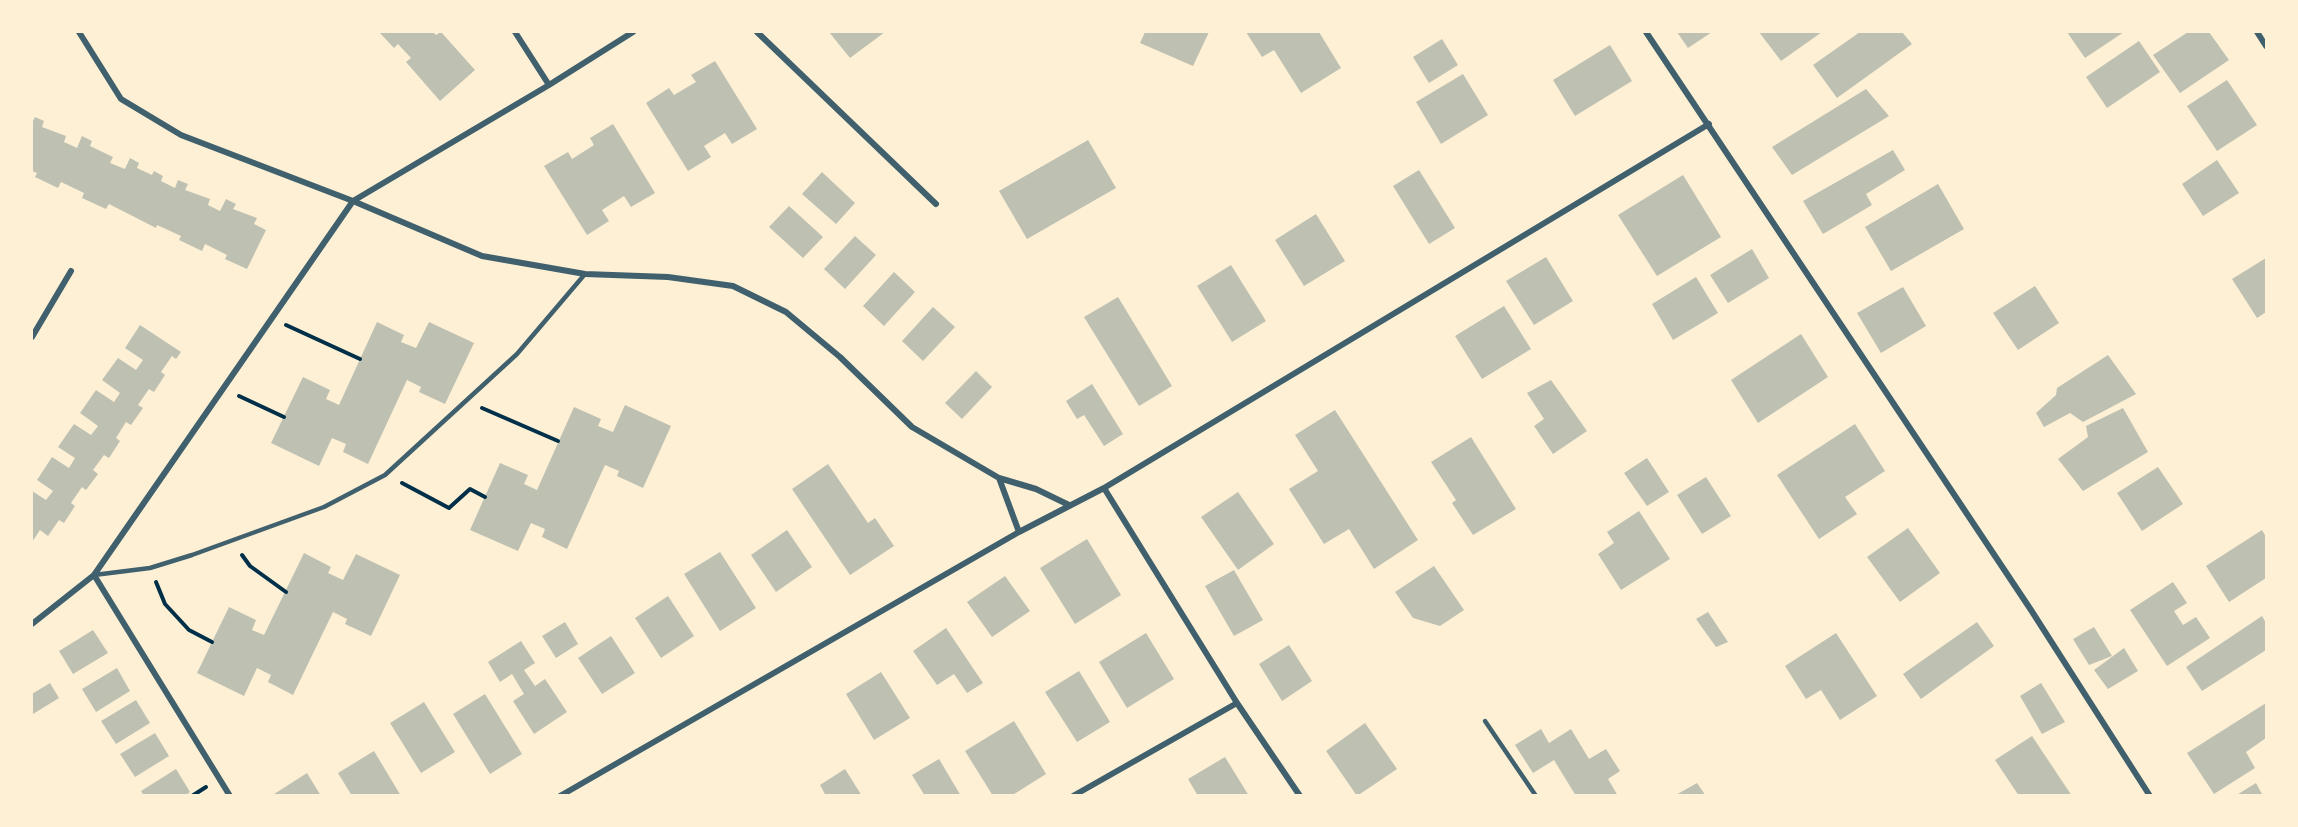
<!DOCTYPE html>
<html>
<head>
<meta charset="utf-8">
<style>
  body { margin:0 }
  #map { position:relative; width:2298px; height:827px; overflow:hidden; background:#fdf0d5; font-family:"Source Sans 3",sans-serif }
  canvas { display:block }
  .frame { position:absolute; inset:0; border:33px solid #fdf0d5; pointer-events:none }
</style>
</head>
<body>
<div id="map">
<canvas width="2298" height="827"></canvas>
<div class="frame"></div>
</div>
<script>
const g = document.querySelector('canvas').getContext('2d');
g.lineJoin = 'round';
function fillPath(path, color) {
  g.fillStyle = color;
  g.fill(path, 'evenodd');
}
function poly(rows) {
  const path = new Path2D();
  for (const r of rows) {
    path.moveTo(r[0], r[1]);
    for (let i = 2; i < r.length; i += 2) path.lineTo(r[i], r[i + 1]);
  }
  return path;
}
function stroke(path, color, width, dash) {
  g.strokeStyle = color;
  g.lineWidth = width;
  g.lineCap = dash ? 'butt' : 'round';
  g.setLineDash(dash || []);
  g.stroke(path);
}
const building = poly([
  [379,32,433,32,436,35,441,32,475,70,440,101,406,62,411,58,398,44,394,48],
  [829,32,885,32,850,58],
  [1145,32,1209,32,1193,66,1140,43],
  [1246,32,1319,32,1341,68,1301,93,1274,50,1262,57],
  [1677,32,1712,32,1688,48],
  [1759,32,1822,32,1781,61],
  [1860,32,1902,32,1912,44,1837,98,1813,65],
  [2067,32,2124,32,2085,58],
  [2188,32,2209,32,2229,60,2180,93,2153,55],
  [1442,39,1458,65,1429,83,1413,57],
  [2139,41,2160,72,2107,108,2086,77],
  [1610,45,1632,81,1575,116,1553,80],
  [715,61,757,129,732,144,725,133,704,146,711,157,688,171,646,103,669,88,674,95,696,82,691,75],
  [1463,74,1488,115,1441,144,1416,102],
  [2227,80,2257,125,2217,151,2187,106],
  [1866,89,1889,116,1792,175,1772,147],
  [35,117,44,121,42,127,66,136,64,142,77,148,82,136,92,141,90,146,113,157,110,163,125,169,130,158,139,163,137,168,152,175,154,171,163,176,161,181,175,188,178,180,188,184,185,190,210,199,208,205,220,211,226,199,236,204,233,209,257,218,254,224,266,230,247,269,225,259,227,255,205,244,202,251,179,240,181,236,157,225,156,228,109,204,106,209,82,198,84,193,61,182,58,188,35,177,37,173,32,171,32,123],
  [613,124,655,193,631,207,624,196,602,210,609,221,587,235,544,166,568,152,572,159,594,145,590,138],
  [1088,140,1116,188,1027,239,999,191],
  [1893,150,1905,170,1866,194,1872,205,1823,234,1803,201],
  [2217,160,2239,193,2203,216,2182,184],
  [1419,170,1455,228,1429,244,1393,186],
  [822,172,855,203,836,224,802,194],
  [1683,175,1721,237,1657,276,1618,215],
  [1938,184,1964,229,1891,271,1865,227],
  [789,206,823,237,803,258,769,227],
  [1316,214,1345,261,1304,286,1275,240],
  [855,236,876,255,845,289,824,269],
  [1752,249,1769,278,1728,303,1710,275],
  [1546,257,1573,301,1534,325,1506,281],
  [2266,258,2266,312,2257,318,2232,279],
  [1231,265,1266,321,1232,342,1197,286],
  [894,272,915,292,884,326,863,306],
  [1696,277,1718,313,1673,340,1652,304],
  [2035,286,2059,323,2018,350,1993,313],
  [1903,287,1926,326,1881,353,1857,313],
  [1118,297,1172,386,1139,406,1084,317],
  [1504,306,1531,349,1482,379,1455,336],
  [933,307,955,327,923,361,902,341],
  [377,322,404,335,401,342,416,348,429,322,474,343,445,404,419,392,421,387,407,380,368,464,343,452,346,444,332,438,319,466,271,443,303,377,330,390,326,399,339,405],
  [140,325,181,352,176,359,172,356,161,372,165,375,154,392,149,389,138,405,143,408,131,425,126,422,116,438,120,441,109,458,104,455,93,470,98,474,86,490,82,487,71,503,75,506,64,523,59,520,48,536,40,530,32,542,32,491,46,500,53,491,37,480,52,457,69,468,75,458,58,447,74,424,91,435,98,426,80,413,96,390,114,402,120,393,102,380,118,358,136,370,143,360,125,348],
  [1801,334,1828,377,1758,423,1731,380],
  [2108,355,2136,394,2083,422,2070,413,2044,427,2036,413,2056,395,2057,388],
  [976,371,992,387,962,419,945,403],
  [1551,380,1587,431,1553,454,1534,426,1544,419,1527,393],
  [1092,384,1123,434,1104,446,1084,415,1077,419,1066,401],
  [625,405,671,426,643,488,617,476,619,471,605,465,567,549,542,537,545,529,531,523,518,551,470,530,500,463,528,475,524,484,537,490,574,407,601,419,598,426,613,432],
  [2123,408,2148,452,2083,491,2058,459,2088,437,2086,426],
  [1335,410,1418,540,1374,569,1349,529,1324,544,1289,489,1318,471,1295,435],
  [1855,424,1885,471,1845,497,1857,514,1819,539,1777,475],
  [1471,437,1516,509,1473,535,1452,503,1456,500,1431,462],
  [1647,458,1669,492,1647,506,1624,473],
  [828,464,868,523,875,518,894,546,850,575,792,489],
  [2158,467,2183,504,2142,531,2117,493],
  [1706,477,1731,516,1702,534,1677,495],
  [1238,492,1274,544,1238,570,1201,517],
  [1639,511,1670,559,1621,590,1598,554,1614,543,1607,532],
  [1908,528,1940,573,1900,602,1867,557],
  [787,530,812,567,776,592,751,555],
  [2262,530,2266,537,2266,578,2229,602,2206,566],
  [1087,539,1121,595,1075,624,1040,568],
  [720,552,756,608,720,631,684,574],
  [304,553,331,567,328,573,343,580,356,554,400,575,371,636,345,624,347,619,333,612,293,695,268,682,271,675,257,668,244,696,197,673,229,607,256,620,252,630,264,635],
  [1434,566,1464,610,1440,626,1413,618,1395,592],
  [1234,570,1263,620,1234,636,1205,586],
  [1005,576,1030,611,992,637,967,602],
  [2173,582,2187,603,2174,611,2183,625,2196,617,2210,638,2167,666,2130,610],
  [668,596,694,636,661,658,635,618],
  [1708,612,1728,642,1716,647,1696,619],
  [2262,616,2266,623,2266,650,2202,691,2186,667],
  [565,622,578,644,556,658,542,636],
  [1977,622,1994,646,1921,699,1903,674],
  [2094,627,2112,656,2089,665,2073,639],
  [946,628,983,683,967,693,954,674,937,685,913,651],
  [93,630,108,653,73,674,59,651],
  [1146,633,1174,679,1127,708,1099,662],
  [1836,633,1877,696,1840,720,1821,690,1806,699,1785,666],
  [611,636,635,673,602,694,578,658],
  [521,641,535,663,524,670,535,686,545,679,567,712,534,734,513,701,524,694,512,674,500,682,488,662],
  [1289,645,1312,681,1282,701,1259,664],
  [2124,648,2138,671,2108,689,2094,670],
  [117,668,130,691,96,712,82,689],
  [1079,671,1110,722,1077,742,1045,692],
  [881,672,910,718,874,740,846,694],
  [50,683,59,698,33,714,32,694],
  [2041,683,2065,722,2042,734,2020,696],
  [485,694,522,754,490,774,453,714],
  [136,700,150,723,116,744,101,721],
  [424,702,455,752,421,773,390,723],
  [2266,703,2266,738,2246,752,2255,768,2214,794,2187,753],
  [1014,721,1046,774,1011,796,993,796,965,751],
  [1365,723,1397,769,1357,796,1326,751],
  [1541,729,1549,743,1571,729,1589,759,1606,749,1620,771,1608,779,1618,796,1576,796,1554,760,1533,773,1515,745],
  [155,733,169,756,135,777,120,754],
  [2032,736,2072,796,2019,796,1995,760],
  [374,751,401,796,352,796,338,773],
  [1225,757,1249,796,1198,796,1188,779],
  [939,759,961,796,925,796,912,775],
  [176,769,190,792,185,796,144,796,141,791],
  [845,769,862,796,826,796,820,785],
  [307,773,321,796,271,796],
  [1697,783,1706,796,1674,796],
  [2256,783,2263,796,2235,796]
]);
const path = poly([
  [286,325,360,359],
  [239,396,284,417],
  [482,408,558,441],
  [402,483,449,508,470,489,485,497],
  [242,555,250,566,286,592],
  [156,582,165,604,189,630,212,642],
  [192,796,206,787]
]);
const service = poly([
  [94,575,150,568,192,555,324,507,385,475,517,354,585,274],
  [1485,721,1536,796]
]);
const minor = poly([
  [79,32,121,99,181,135,353,201,482,256,585,274,668,277,733,286,786,312,840,357,912,427,999,478,1036,489,1069,505],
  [515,32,549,85],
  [757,32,936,204],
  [1646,32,2031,610,2150,796],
  [2257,32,2266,46],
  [32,337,71,271],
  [999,478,1019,532],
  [1104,488,1237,703,1300,796],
  [94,575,230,796],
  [32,624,94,575,353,201,549,85,633,32],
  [560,796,1019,532,1104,488,1709,124],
  [1073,796,1237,703]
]);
fillPath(building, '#bec0b2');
stroke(path, '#003049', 4);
stroke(service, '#3f606c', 4.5);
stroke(minor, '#3f606c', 6);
</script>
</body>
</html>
